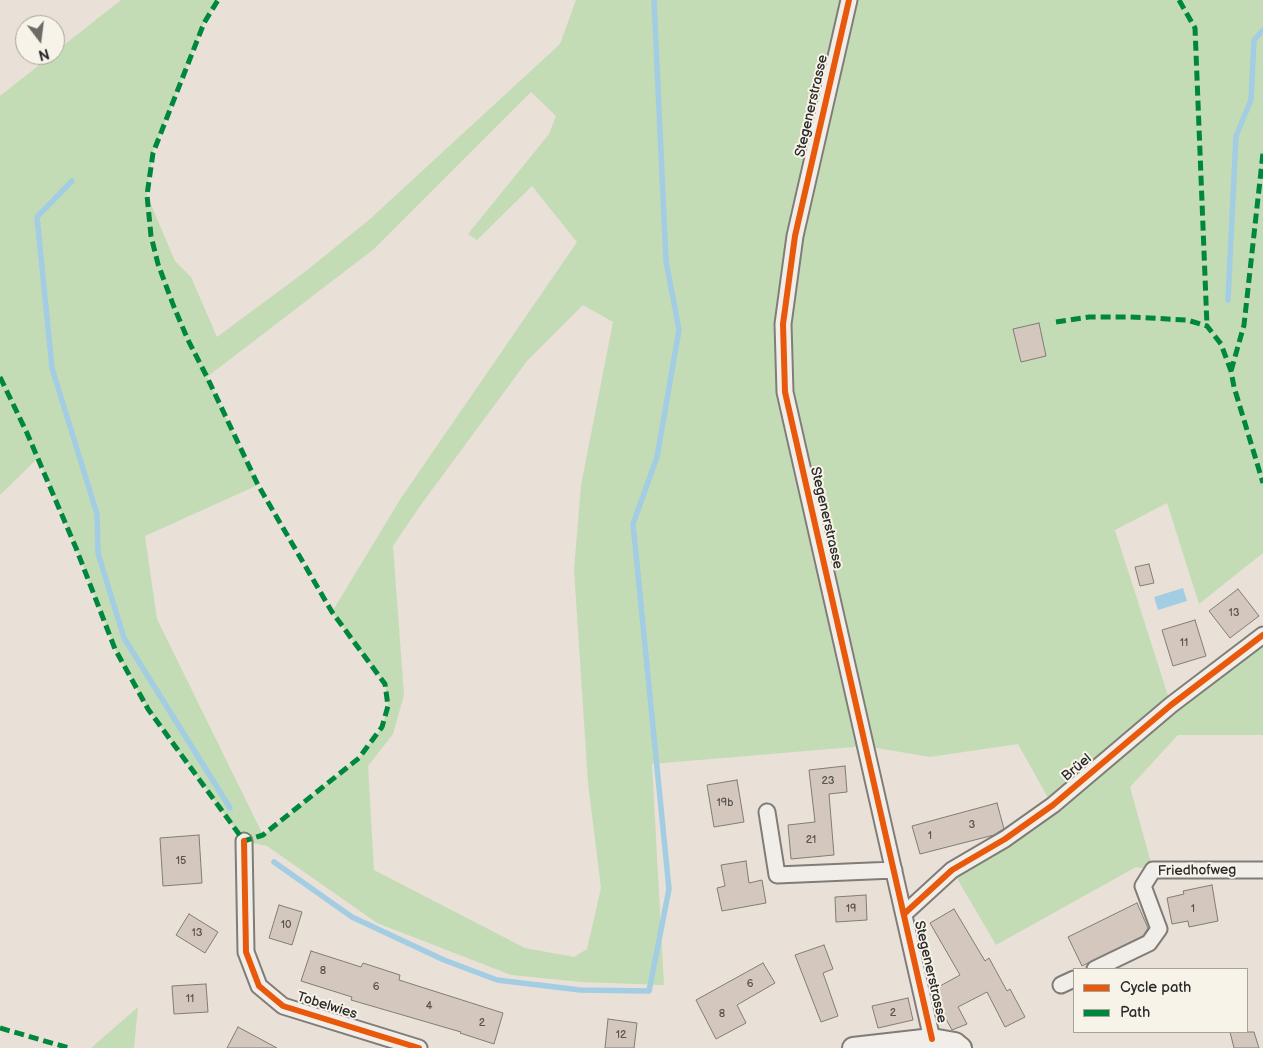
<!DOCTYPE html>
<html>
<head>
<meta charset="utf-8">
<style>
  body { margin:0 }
  #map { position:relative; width:1263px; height:1048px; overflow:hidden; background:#e9e0d7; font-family:"Balsamiq Sans",sans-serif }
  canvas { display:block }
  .legend { position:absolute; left:1073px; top:968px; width:175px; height:65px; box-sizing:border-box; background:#f7f3e8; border:1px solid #a5a39c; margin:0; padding:6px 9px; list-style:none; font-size:15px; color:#2b2b2b }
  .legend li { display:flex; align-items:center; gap:10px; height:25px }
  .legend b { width:25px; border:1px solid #a5a39c }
  .north { position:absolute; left:15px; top:15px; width:50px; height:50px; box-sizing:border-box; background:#f7f3e8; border:1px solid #a5a39c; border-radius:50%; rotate:165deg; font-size:14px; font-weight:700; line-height:20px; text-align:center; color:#2b2b2b }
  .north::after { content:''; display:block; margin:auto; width:18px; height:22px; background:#6e6a67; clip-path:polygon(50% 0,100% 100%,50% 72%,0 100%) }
</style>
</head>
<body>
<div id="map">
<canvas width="1263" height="1048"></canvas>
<ul class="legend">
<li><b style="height:6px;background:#e8590c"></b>Cycle path</li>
<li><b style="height:6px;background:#00873e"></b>Path</li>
</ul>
<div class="north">N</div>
</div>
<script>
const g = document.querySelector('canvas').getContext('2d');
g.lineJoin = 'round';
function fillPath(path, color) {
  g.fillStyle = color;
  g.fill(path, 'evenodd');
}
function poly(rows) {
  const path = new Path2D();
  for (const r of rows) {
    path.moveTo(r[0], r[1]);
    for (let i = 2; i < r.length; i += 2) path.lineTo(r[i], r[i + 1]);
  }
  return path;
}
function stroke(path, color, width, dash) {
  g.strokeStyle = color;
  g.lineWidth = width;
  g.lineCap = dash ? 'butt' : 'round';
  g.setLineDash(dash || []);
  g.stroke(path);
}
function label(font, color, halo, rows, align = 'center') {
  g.font = font + ' "Balsamiq Sans",sans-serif';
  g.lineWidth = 4;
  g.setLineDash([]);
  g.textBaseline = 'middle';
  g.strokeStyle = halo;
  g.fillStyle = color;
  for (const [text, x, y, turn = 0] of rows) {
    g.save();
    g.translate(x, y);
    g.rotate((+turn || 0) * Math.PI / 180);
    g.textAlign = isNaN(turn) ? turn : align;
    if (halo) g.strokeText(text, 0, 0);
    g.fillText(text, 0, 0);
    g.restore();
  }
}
const green = poly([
  [121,0,218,0,204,23,153,152,147,195,175,261,191,277,217,337,306,271,370,219,560,44,576,0,1263,0,1263,553,1199,604,1167,503,1115,530,1171,705,1263,635,1263,735,1178,735,1130,787,1153,870,1136,867,996,945,952,870,1052,805,1018,744,930,757,865,746,652,764,664,985,581,982,511,975,377,923,267,846,244,841,148,709,115,649,76,548,38,458,0,495,0,96,52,55,55,55,55,52],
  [531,92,556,116,549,134,468,234,477,240,532,186,577,242,401,498,332,612,385,684,388,706,382,727,359,758,263,835,157,619,145,536,258,485,207,377,374,249],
  [583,305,613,322,581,485,574,570,588,783,601,888,587,949,574,957,525,948,374,870,368,766,393,734,404,695,393,546,420,506,527,361],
  [138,1007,134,1048,91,1048]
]);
const water = poly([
  [1183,588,1187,601,1158,610,1154,597]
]);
const stream = poly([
  [72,181,37,217,52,368,97,514,98,553,124,638,230,808],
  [1228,300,1236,136,1251,100,1254,40,1263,30],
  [274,862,352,917,444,960,497,980,580,990,649,991,669,889,633,524,657,457,679,330,666,261,654,0]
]);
const building = poly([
  [1039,323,1046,356,1021,362,1013,329,1039,323],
  [1149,564,1154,583,1140,586,1135,567,1149,564],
  [1238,589,1259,616,1230,638,1209,611,1238,589],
  [1195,620,1206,656,1173,666,1162,630,1195,620],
  [845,766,847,792,829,794,834,855,791,859,788,825,815,822,809,770,845,766],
  [737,780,744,822,714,827,707,785,737,780],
  [997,803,1004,829,1000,831,994,835,920,854,912,826,997,803],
  [199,835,202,883,163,886,160,838,199,835],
  [746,861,749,883,762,880,766,903,722,911,717,888,725,886,721,865,746,861],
  [1212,885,1218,921,1189,927,1188,921,1172,924,1167,898,1184,894,1183,891,1212,885],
  [866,895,867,920,836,922,835,897,866,895],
  [1137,903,1148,928,1143,936,1082,966,1068,937,1137,903],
  [279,905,302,912,292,945,269,938,279,905],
  [954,909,985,961,989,958,1007,991,1010,989,1025,1017,1005,1027,987,992,958,1007,967,1024,952,1030,931,991,960,975,930,923,954,909],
  [189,914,218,932,205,953,176,935,189,914],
  [824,945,833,969,823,973,838,1016,821,1022,795,955,824,945],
  [311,951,361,967,363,963,400,975,399,980,503,1013,494,1044,460,1033,461,1032,351,1000,352,997,301,981,311,951],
  [763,963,775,983,737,1005,746,1023,716,1039,696,1000,763,963],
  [206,984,208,1012,174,1014,172,986,206,984],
  [908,998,913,1020,878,1028,872,1006,908,998],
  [608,1019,637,1023,634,1048,605,1048,608,1019],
  [238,1027,277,1048,227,1048,238,1027],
  [1230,1032,1254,1032,1259,1048,1234,1048,1230,1032]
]);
const street = poly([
  [849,0,795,236,783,324,785,392,932,1039],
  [767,812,777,875,894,870],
  [244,841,246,952,259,986,283,1006,419,1048],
  [904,914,952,870,1005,839,1053,805,1171,705,1263,635],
  [1095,969,1149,943,1159,929,1143,886,1153,870,1263,870],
  [1061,985,1074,979]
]);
const secondary = poly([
  [853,1048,932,1039,955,1043,961,1048]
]);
const quiet = poly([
  [1179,0,1195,28,1207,326],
  [1056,322,1089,317,1130,317,1187,320,1207,326,1221,344,1231,371,1234,387,1263,483],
  [1231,371,1244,325,1263,153],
  [0,377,27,433,76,548,115,649,148,709,244,841,263,835,359,758,382,727,388,706,385,684,332,612,258,485,207,377,188,340,174,307,158,264,151,236,147,195,153,153,204,23,218,0],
  [0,1028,69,1048]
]);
const cycleway = poly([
  [849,0,795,236,783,324,785,392,932,1039],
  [244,841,246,952,259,986,283,1006,419,1048],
  [904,914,952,870,1005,839,1053,805,1171,705,1263,635]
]);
const numberNames = [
  ["13",1234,613],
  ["11",1184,643],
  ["23",828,781],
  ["19b",725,803],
  ["3",972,825],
  ["1",930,836],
  ["21",811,840],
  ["15",181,861],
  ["19",851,909],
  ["1",1193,909],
  ["10",286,925],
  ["13",197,933],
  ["8",323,971],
  ["6",750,984],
  ["6",376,987],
  ["11",190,999],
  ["4",429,1006],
  ["2",893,1013],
  ["8",722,1014],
  ["2",482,1023],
  ["12",621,1035]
];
const streetNames = [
  ["Stegenerstrasse",812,106,-77],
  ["Stegenerstrasse",826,518,77],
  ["Brüel",1077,768,-40],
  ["Friedhofweg",1197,871,-1],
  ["Stegenerstrasse",930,972,77],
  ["Tobelwies",327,1006,17]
];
fillPath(green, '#c4dcb5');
fillPath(water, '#a3cde2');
stroke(stream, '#a3cde2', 5.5);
fillPath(building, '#d4c7bd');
stroke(building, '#807c78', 1);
stroke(street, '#807c78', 19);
stroke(secondary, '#807c78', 24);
stroke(street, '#f1eeea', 15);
stroke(secondary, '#f1eeea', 20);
stroke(quiet, '#00873e', 5, [10, 5]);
stroke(cycleway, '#e8590c', 6);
label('11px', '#565350', null, numberNames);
label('14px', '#2b2b2b', '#f7f3e8', streetNames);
</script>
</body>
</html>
